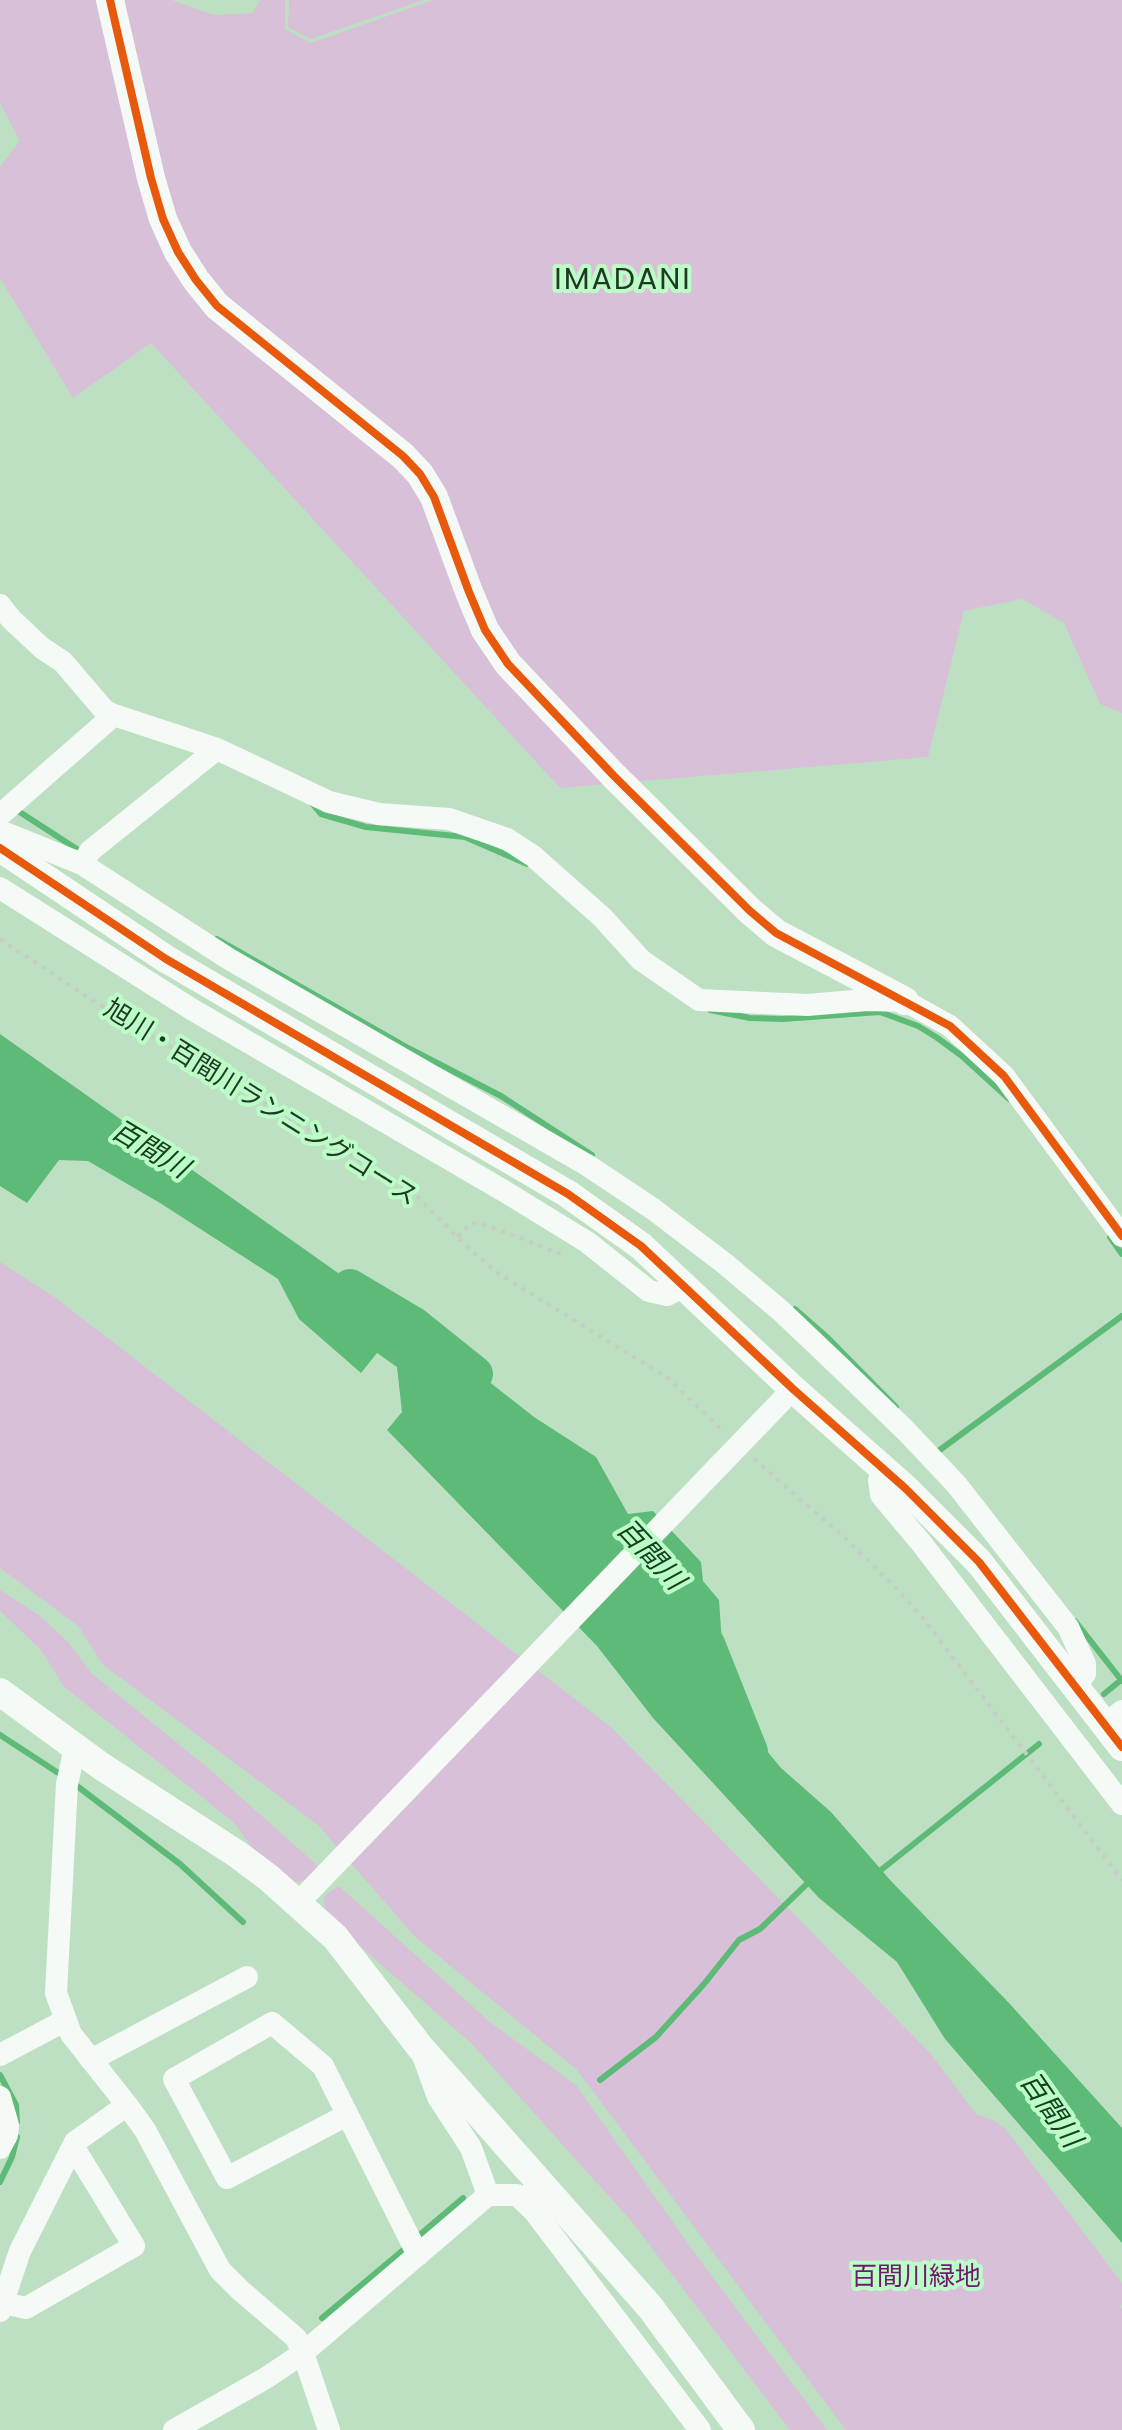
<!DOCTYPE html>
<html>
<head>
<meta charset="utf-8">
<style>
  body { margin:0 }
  canvas { display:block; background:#bde0c3 }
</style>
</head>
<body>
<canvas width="1122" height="2430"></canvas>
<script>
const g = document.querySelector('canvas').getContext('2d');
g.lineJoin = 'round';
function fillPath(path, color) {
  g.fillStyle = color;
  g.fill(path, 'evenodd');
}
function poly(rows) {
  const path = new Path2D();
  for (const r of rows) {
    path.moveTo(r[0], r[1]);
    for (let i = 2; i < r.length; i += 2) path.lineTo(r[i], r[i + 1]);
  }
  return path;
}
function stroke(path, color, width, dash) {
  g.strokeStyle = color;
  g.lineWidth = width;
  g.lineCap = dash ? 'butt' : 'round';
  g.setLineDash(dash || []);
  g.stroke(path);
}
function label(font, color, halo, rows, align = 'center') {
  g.font = font + ' Poppins,"Noto Sans JP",sans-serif';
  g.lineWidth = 8;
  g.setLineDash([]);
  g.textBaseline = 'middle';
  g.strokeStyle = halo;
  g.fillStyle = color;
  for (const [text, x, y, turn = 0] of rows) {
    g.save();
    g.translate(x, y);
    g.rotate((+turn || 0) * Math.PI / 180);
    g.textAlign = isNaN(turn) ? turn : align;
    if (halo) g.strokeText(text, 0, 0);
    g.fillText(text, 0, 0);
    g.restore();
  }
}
const green = poly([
  [0,0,172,0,214,15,253,13,260,0,285,0,285,29,311,43,433,0,1122,0,1122,713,1100,704,1064,623,1022,599,964,611,928,757,560,788,151,343,73,398,0,278,0,167,20,141,0,103],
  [289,0,424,0,311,39,288,27],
  [0,1262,56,1298,611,1727,930,2053,976,2114,993,2120,1005,2128,1122,2283,1122,2304,1120,2306,1122,2309,1122,2430,846,2430,576,2069,414,1936,318,1825,103,1665,78,1626,0,1568],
  [0,1590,39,1615,69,1643,91,1673,207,1767,319,1867,307,1880,289,1883,263,1862,234,1823,64,1687,41,1650,0,1611],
  [339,1886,490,2022,576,2085,694,2252,827,2430,790,2430,632,2222,471,2043,325,1916,324,1896]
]);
const water = poly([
  [0,1034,464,1362,534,1417,596,1457,628,1514,653,1511,701,1562,703,1581,719,1600,726,1701,781,1768,831,1812,891,1881,1009,2003,1122,2128,1122,2243,945,2039,897,1962,819,1898,653,1718,597,1646,387,1430,402,1412,397,1367,377,1353,361,1373,299,1319,278,1279,160,1203,88,1161,59,1160,27,1203,0,1186]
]);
const stream = poly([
  [312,803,321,814,366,827,465,837,527,864],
  [15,809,83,853],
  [217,939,410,1049,501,1096,592,1155],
  [710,1010,750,1018,783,1019,880,1012,918,1026,936,1037,962,1056,1009,1099],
  [1110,1237,1122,1254],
  [795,1309,828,1338,896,1407],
  [937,1452,1122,1316],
  [1075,1621,1122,1681],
  [1104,1694,1121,1680],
  [0,1735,63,1776],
  [73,1783,180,1864,243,1922],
  [876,1874,1039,1744],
  [0,2075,16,2105,17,2122],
  [600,2080,656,2037,704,1984,739,1940,760,1929,811,1880],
  [0,2182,12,2157,17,2137],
  [416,2238,463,2198],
  [322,2318,408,2246]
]);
const river = poly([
  [350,1287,414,1325,475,1374],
  [707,1644,750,1752]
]);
const path = poly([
  [0,939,92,1000,414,1193,465,1245,499,1274,668,1378,724,1432],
  [458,1237,462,1231,474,1223,489,1226,566,1256],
  [754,1459,845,1538,897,1589,926,1622,1122,1880]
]);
const minor = poly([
  [0,605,11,619,42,648,63,662,104,710,114,715,217,749,329,802,379,814,449,819,507,839,533,856,602,917,641,960,699,1000,807,1005,867,1000,905,1001,950,1026,1004,1076,1122,1236],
  [0,815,114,715],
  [0,831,82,864,229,959,587,1165,653,1209,724,1263,781,1311,842,1369,906,1431,956,1484,1068,1627,1085,1664,1085,1674,1074,1685],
  [82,864,90,851,217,749],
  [0,888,193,1010,504,1191,587,1242,649,1291,667,1295,684,1286],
  [883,1468,879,1480,881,1495,922,1544,1122,1804],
  [1105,1725,1122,1711],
  [298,1903,793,1389],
  [0,2055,66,2020],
  [423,2056,438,2097,471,2148,488,2195,517,2195,534,2211],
  [91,2060,247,1977],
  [0,2097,8,2125,7,2135,0,2148],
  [127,2105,145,2130,220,2270,240,2290,296,2338,303,2353,329,2430],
  [347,2115,227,2178,174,2079,272,2023,323,2066,418,2255],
  [534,2178,534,2211,700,2430],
  [3,2303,26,2308,134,2246,73,2146],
  [0,2311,20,2251,75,2142,127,2105,71,2034,56,1993,67,1784,75,1748],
  [174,2430,266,2378,303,2353,488,2195]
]);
const tertiary = poly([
  [110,0,151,178,163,219,178,252,196,280,217,306,403,456,420,474,434,497,469,592,485,630,508,664,614,776,750,911,776,933,905,1001],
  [0,848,166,959,568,1194,641,1246,793,1389,905,1488,979,1562,1122,1747],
  [0,1692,101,1766,237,1854,269,1878,335,1937,420,2047,650,2307,741,2430]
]);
const cycleway = poly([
  [110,0,151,178,163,219,178,252,196,280,217,306,403,456,420,474,434,497,469,592,485,630,508,664,614,776,750,911,776,933,950,1026,1004,1076,1122,1236],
  [0,848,166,959,568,1194,641,1246,793,1389,905,1488,979,1562,1122,1747]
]);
const streetNames = [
  ["旭川・百間川ランニングコース",260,1104,32]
];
const parkNames = [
  ["百間川緑地",916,2278]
];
const waterNames = [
  ["百間川",149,1151,31],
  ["百間川",649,1556,47],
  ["百間川",1049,2111,55]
];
const quarterNames = [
  ["IMADANI",623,281]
];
fillPath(green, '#d8c1d8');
fillPath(water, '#5ebb77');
stroke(stream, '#5ebb77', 6);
stroke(river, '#5ebb77', 36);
stroke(path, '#c5cec6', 4, [4, 6]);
stroke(minor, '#f5faf6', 22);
stroke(tertiary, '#f5faf6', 28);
stroke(cycleway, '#e8590c', 8);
label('26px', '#1f3924', '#bcfcc6', streetNames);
label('26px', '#6f1b6d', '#bcfcc6', parkNames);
label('italic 28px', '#144120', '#bcfcc6', waterNames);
g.letterSpacing = '2px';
label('30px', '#1f3924', '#bcfcc6', quarterNames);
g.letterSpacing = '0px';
</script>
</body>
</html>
